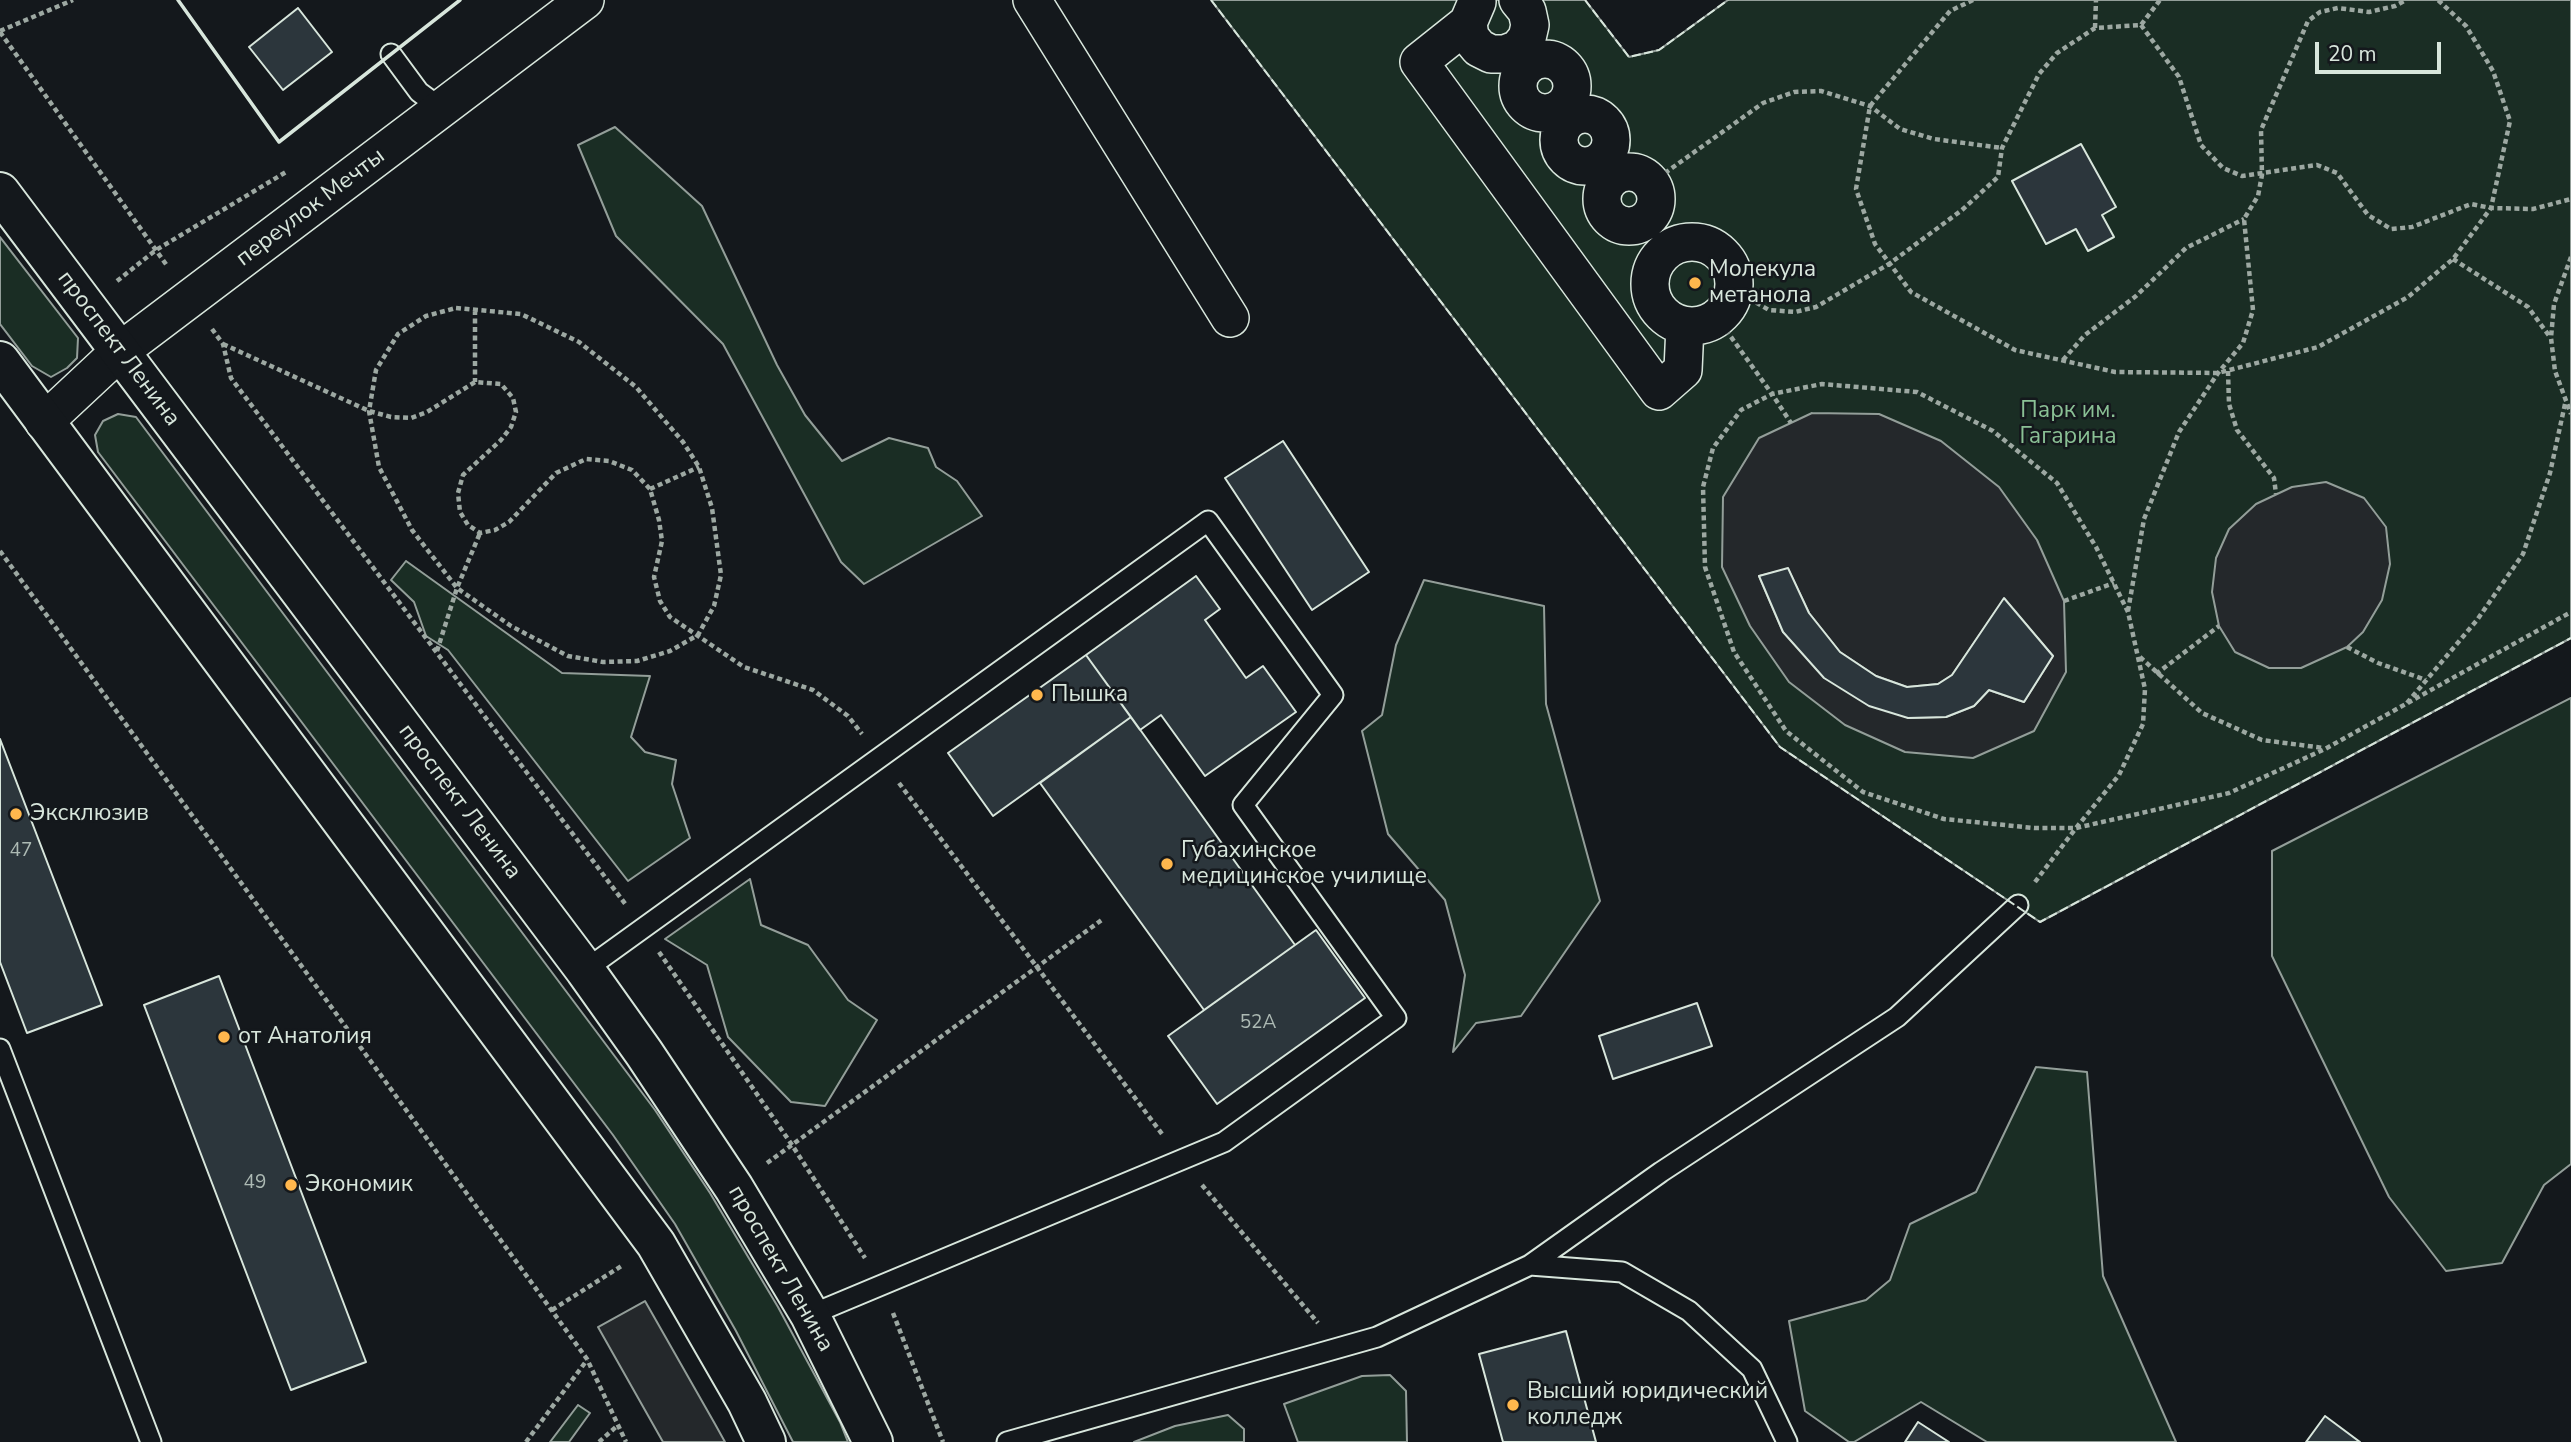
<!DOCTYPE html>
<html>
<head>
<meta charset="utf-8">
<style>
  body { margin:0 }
  #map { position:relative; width:2571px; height:1442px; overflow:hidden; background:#14181c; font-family:"Nunito Sans",sans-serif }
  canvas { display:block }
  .scale { position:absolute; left:2315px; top:42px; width:126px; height:32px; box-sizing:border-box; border:4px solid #d8e6dc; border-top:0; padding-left:9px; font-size:21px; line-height:24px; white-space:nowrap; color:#d8e6dc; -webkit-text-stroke:5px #14181c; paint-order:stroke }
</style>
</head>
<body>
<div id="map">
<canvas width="2571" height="1442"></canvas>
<div class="scale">20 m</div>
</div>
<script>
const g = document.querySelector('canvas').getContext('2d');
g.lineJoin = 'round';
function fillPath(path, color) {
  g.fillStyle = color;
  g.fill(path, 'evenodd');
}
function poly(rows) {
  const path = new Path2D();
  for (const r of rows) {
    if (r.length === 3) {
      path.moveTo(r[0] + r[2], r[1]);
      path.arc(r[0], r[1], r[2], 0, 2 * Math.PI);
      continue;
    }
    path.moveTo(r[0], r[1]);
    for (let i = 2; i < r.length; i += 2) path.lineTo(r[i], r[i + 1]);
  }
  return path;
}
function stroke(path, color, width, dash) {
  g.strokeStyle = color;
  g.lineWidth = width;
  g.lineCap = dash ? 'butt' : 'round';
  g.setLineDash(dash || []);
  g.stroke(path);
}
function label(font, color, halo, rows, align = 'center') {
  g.font = font + ' "Nunito Sans",sans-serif';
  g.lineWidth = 5;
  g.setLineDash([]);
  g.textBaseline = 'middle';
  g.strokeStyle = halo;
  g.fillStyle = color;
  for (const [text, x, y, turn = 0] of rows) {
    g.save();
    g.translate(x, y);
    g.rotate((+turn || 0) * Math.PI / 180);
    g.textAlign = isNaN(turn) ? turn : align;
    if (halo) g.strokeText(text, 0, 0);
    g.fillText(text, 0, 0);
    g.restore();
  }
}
const green = poly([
  [1211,0,1585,0,1629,57,1659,50,1728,0,2571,0,2571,638,2040,922,1780,747,1211,0],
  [615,127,702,206,777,365,805,415,842,461,889,438,928,448,936,467,957,481,982,516,864,584,841,562,723,344,616,236,578,145,615,127],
  [0,237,78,338,77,358,67,368,51,377,32,366,0,324,0,237],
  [118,414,136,417,655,1110,710,1193,778,1307,840,1422,848,1442,793,1442,736,1331,675,1224,613,1135,98,452,95,435,103,421,118,414],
  [406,561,562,673,650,676,631,737,645,752,676,760,672,784,690,838,628,881,448,650,426,636,414,602,391,580,406,561],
  [1424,580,1544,606,1546,704,1600,901,1521,1016,1476,1023,1453,1052,1465,975,1445,900,1388,834,1362,731,1382,715,1396,645,1424,580],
  [2571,698,2571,1164,2544,1185,2502,1263,2446,1271,2389,1197,2272,956,2272,851,2571,698],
  [750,879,761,925,808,945,848,1000,877,1020,825,1106,791,1102,728,1037,707,965,665,939,750,879],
  [2036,1067,2087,1072,2103,1276,2176,1442,1987,1442,1921,1402,1854,1442,1849,1442,1805,1411,1789,1321,1866,1300,1890,1280,1910,1224,1976,1192,2036,1067],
  [1390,1375,1406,1391,1407,1442,1298,1442,1284,1404,1362,1376,1390,1375],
  [578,1405,590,1413,569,1442,550,1442,578,1405],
  [1228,1415,1244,1429,1244,1442,1134,1442,1175,1426,1228,1415]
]);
const parking = poly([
  [1812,413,1879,414,1941,441,1999,487,2037,540,2064,601,2066,672,2034,731,1973,758,1905,752,1845,725,1789,682,1750,626,1722,567,1723,497,1759,438,1812,413],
  [1788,569,1809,613,1840,652,1876,676,1907,687,1938,684,1952,675,2004,599,2053,656,2024,702,1989,690,1974,706,1946,717,1908,718,1783,632,1759,576,1788,569],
  [2326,482,2364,498,2386,527,2390,564,2382,600,2363,632,2347,647,2301,668,2269,668,2235,652,2219,626,2212,592,2216,558,2229,529,2256,504,2292,487,2326,482],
  [645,1301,715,1424,725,1442,663,1442,598,1327,645,1301]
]);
const building = poly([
  [298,8,332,52,283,90,249,47,298,8],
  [2081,144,2116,207,2102,215,2114,237,2088,251,2076,229,2046,244,2012,181,2081,144],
  [1283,441,1369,572,1312,610,1225,478,1283,441],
  [1788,568,1809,613,1840,652,1876,676,1907,687,1938,684,1952,675,2004,598,2053,656,2024,702,1989,690,1974,706,1946,717,1908,718,1869,706,1824,678,1783,632,1759,576,1788,568],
  [1196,576,1220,609,1205,620,1246,678,1263,666,1296,712,1205,776,1161,715,1140,730,1086,655,1196,576],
  [1086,655,1131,717,993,816,948,753,1086,655],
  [1131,717,1295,945,1204,1010,1040,783,1131,717],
  [0,739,102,1005,27,1033,0,962,0,739],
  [1316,930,1365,998,1217,1104,1168,1036,1316,930],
  [219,976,366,1362,291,1390,144,1005,219,976],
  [1697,1003,1712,1046,1613,1079,1599,1036,1697,1003],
  [1566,1331,1596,1442,1503,1442,1479,1354,1566,1331],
  [2325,1416,2360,1442,2306,1442,2325,1416],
  [1918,1422,1949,1442,1905,1442,1918,1422]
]);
const path = poly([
  [1973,0,1950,11,1870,106,1856,189,1875,244,1911,292,2015,350,2115,372,2218,373,2318,347,2408,297,2453,259,2491,208,2510,121,2493,71,2466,26,2438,0],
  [2141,25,2179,77,2201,145,2223,168,2242,176,2317,165,2337,173,2368,215,2391,229,2412,227,2471,204,2491,208,2533,209,2571,199],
  [2095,28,2096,0],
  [0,31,73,0],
  [0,32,168,267],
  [1651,183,1763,103,1794,92,1821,91,1870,106,1900,129,1934,139,2002,148],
  [2571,257,2554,304,2551,338,2555,371,2571,414],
  [2453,259,2528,307,2550,337],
  [117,281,156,250,286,172],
  [1734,290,1769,310,1795,312,1816,307,1889,264,1962,210,1998,177,2002,148,2039,74,2057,53,2095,28,2141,25,2160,0],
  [456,308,521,314,579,342,636,387,683,442,699,467,712,508,721,575,714,606,698,635,670,651,637,661,603,662,568,656,511,626,457,588,412,530,379,467,369,411,376,370,398,334,426,316,456,308],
  [475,310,475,382],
  [212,329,223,344,231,378,626,905],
  [1726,330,1772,394,1822,384,1917,392,1993,431,2057,483,2096,547,2128,612,2145,689,2143,724,2119,775,2076,828,2034,828,1944,819,1863,792,1786,731,1734,652,1705,567,1703,487,1713,448,1741,410,1772,394,1791,423],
  [223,344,369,411,391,417,411,418,427,412,475,382,501,384,513,398,516,412,511,427,501,440,463,475,458,493,460,512,468,525,480,533,495,530,509,522,556,473,586,459,609,461,632,470,650,489,659,520,662,541,654,577,660,601,670,617,744,667,813,690,848,716,862,734],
  [2063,360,2085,335,2136,296,2186,248,2244,219],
  [2228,371,2229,404,2237,430,2274,478,2276,494],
  [650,489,699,467],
  [0,551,587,1359,626,1442],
  [2064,601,2114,583],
  [2128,611,2144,519,2179,432,2218,373,2243,343,2253,310,2244,219,2258,196,2262,175,2261,130,2308,21,2320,12,2338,8,2369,12,2395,6,2406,0],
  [2347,647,2378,663,2426,680],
  [437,651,457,588,480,533],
  [2140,657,2202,713,2262,740,2324,748],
  [2156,674,2219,626],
  [2407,703,2477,620,2523,554,2550,473,2565,404],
  [899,783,1162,1134],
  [2035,882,2076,828,2229,793,2325,749,2571,612],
  [659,952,792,1145,865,1258],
  [767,1163,1103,919],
  [1202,1185,1318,1323],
  [552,1310,623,1265],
  [893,1313,943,1442],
  [526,1442,587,1360],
  [599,1442,617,1426]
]);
const lane = poly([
  [391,54,419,92,442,109],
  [585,970,1208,521,1333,695,1243,805,1396,1018,1224,1142,810,1315],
  [0,1049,151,1442],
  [1530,1265,1661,1172,1897,1017,2018,905],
  [1007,1442,1377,1337,1530,1265,1622,1272,1689,1311,1752,1369,1787,1442]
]);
const street = poly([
  [1032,0,1230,318],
  [1477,2,1468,23,1470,37,1479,48,1491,54,1505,54,1518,49,1527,38,1530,25,1527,11,1518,0],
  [1468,23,1419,62,1659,391,1683,370,1685,326],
  [1545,86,27],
  [1585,140,26],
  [1629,199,27],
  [1692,284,42],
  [44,422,119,352,585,0]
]);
const secondary = poly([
  [0,192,585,970,644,1053,734,1188,810,1315,873,1442],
  [0,361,656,1244,747,1402,766,1442]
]);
const fence = poly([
  [1211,0,1780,747,2040,922,2571,638],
  [1585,0,1629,57,1659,50,1728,0]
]);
const wall = poly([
  [178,0,279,142,460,0]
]);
const markers = [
  [1695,283,7,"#ffb74d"],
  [1037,695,7,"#ffb74d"],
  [16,814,7,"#ffb74d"],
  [1167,864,7,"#ffb74d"],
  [224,1037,7,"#ffb74d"],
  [291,1185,7,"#ffb74d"],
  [1513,1405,7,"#ffb74d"]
];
const numberNames = [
  ["47",21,851],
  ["52А",1258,1023],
  ["49",255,1183]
];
const streetNames = [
  ["переулок Мечты",311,208,-37],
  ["проспект Ленина",118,349,53],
  ["проспект Ленина",459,802,53],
  ["проспект Ленина",780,1269,60]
];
const poiNames = [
  ["Молекула",1709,270],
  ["метанола",1709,296],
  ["Пышка",1051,695],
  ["Эксклюзив",30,814],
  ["Губахинское",1181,851],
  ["медицинское училище",1181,877],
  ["от Анатолия",238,1037],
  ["Экономик",305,1185],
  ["Высший юридический",1527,1392],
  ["колледж",1527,1418]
];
const parkNames = [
  ["Парк им.",2068,411],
  ["Гагарина",2068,437]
];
fillPath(green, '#1a2d24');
stroke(green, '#939e99', 2);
fillPath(parking, '#24282b');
stroke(parking, '#939e99', 2);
fillPath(building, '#2c363c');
stroke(building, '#d8e6dc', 2);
stroke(lane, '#d8e6dc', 23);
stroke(street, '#d8e6dc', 40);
stroke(secondary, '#d8e6dc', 42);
stroke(path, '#9da8a2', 4.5, [5, 3.5]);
stroke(lane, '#14181c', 19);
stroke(street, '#14181c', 37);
stroke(secondary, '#14181c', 38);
stroke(fence, '#d8e6dc', 2, [9, 3.5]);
stroke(wall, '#d8e6dc', 3.5);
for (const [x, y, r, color] of markers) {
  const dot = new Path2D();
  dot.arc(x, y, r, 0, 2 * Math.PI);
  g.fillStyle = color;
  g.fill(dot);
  stroke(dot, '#14181c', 2.5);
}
label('19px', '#adbab4', null, numberNames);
label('23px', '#d8e6dc', '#14181c', streetNames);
label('23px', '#d8e6dc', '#14181c', poiNames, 'left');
label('23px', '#8ac095', '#14181c', parkNames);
</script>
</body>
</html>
